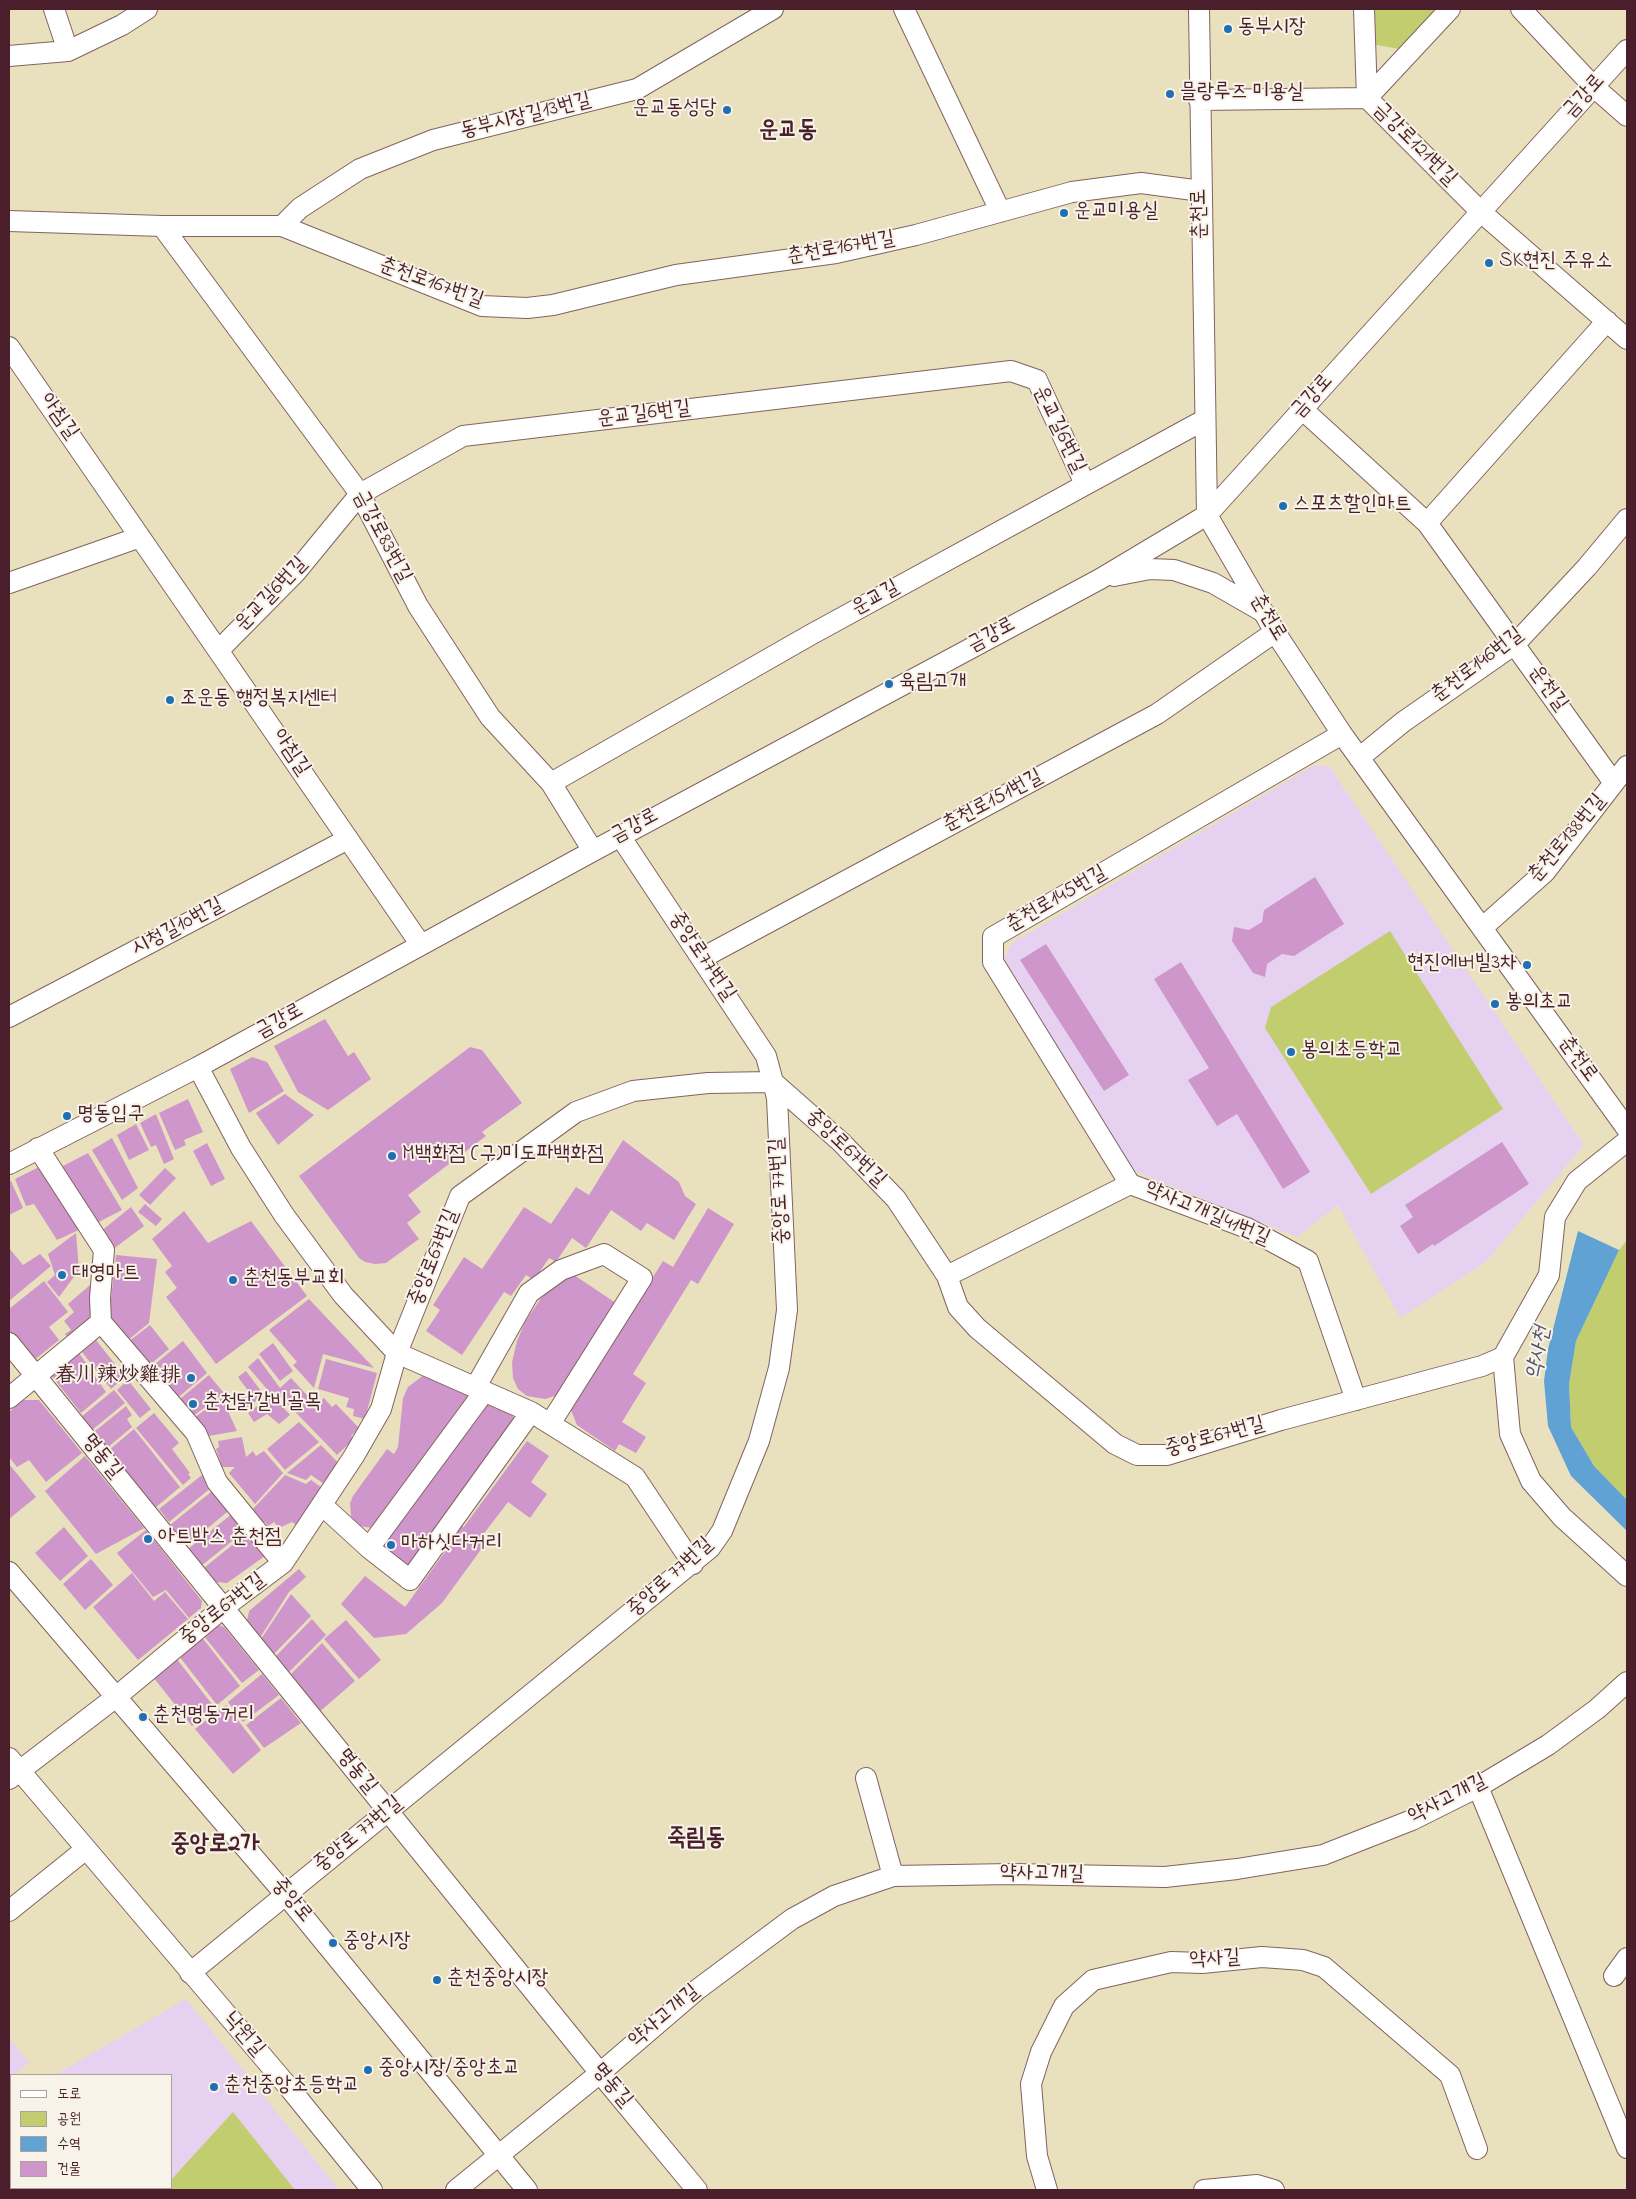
<!DOCTYPE html>
<html>
<head>
<meta charset="utf-8">
<style>
  body { margin:0 }
  #map { position:relative; width:1636px; height:2199px; overflow:hidden; background:#e9e1be; font-family:"Indie Flower","Poor Story",sans-serif }
  canvas { display:block }
  .frame { position:absolute; inset:0; border:10px solid #4a1f2b; pointer-events:none }
  .legend { position:absolute; left:10px; top:2074px; width:162px; height:115px; box-sizing:border-box; background:#f7f3e8; border:1px solid #b29e9c; margin:0; padding:6px 9px; list-style:none; font-size:15px; color:#4a1f2b }
  .legend li { display:flex; align-items:center; gap:10px; height:25px }
  .legend b { width:25px; border:1px solid #b29e9c }
</style>
</head>
<body>
<div id="map">
<canvas width="1636" height="2199"></canvas>
<div class="frame"></div>
<ul class="legend">
<li><b style="height:6px;background:#fff"></b>도로</li>
<li><b style="height:14px;background:#c1cd6f"></b>공원</li>
<li><b style="height:14px;background:#5fa2d3"></b>수역</li>
<li><b style="height:14px;background:#ce96ca"></b>건물</li>
</ul>
</div>
<script>
const g = document.querySelector('canvas').getContext('2d');
g.lineJoin = 'round';
function fillPath(path, color) {
  g.fillStyle = color;
  g.fill(path, 'evenodd');
}
function poly(rows) {
  const path = new Path2D();
  for (const r of rows) {
    path.moveTo(r[0], r[1]);
    for (let i = 2; i < r.length; i += 2) path.lineTo(r[i], r[i + 1]);
  }
  return path;
}
function stroke(path, color, width, dash) {
  g.strokeStyle = color;
  g.lineWidth = width;
  g.lineCap = dash ? 'butt' : 'round';
  g.setLineDash(dash || []);
  g.stroke(path);
}
function label(font, color, halo, rows, align = 'center') {
  g.font = font + ' "Indie Flower","LXGW WenKai TC","Poor Story",sans-serif';
  g.lineWidth = 4;
  g.setLineDash([]);
  g.textBaseline = 'middle';
  g.strokeStyle = halo;
  g.fillStyle = color;
  for (const [text, x, y, turn = 0] of rows) {
    g.save();
    g.translate(x, y);
    g.rotate((+turn || 0) * Math.PI / 180);
    g.textAlign = isNaN(turn) ? turn : align;
    if (halo) g.strokeText(text, 0, 0);
    g.fillText(text, 0, 0);
    g.restore();
  }
}
const built = poly([
  [1313,766,1329,766,1584,1145,1486,1262,1400,1318,1338,1205,1297,1237,1134,1171,1003,960,1012,943],
  [186,1999,339,2190,9,2190,9,2100,11,2099,11,2188,171,2188,171,2075,55,2075],
  [9,2037,29,2063,9,2079]
]);
const green = poly([
  [1373,9,1437,9,1399,49,1372,44],
  [1390,931,1503,1109,1371,1194,1265,1028,1271,1007],
  [1627,1240,1627,1500,1594,1466,1571,1427,1569,1384,1576,1341,1619,1250],
  [233,2112,295,2190,161,2190,164,2188,171,2188,171,2180]
]);
const water = poly([
  [1578,1231,1619,1250,1576,1341,1569,1384,1571,1427,1594,1466,1627,1500,1627,1531,1571,1476,1548,1426,1544,1381,1548,1349]
]);
const building = poly([
  [1315,877,1344,924,1294,956,1282,954,1267,964,1265,977,1253,973,1232,941,1234,927,1249,930,1262,922,1264,910],
  [1046,944,1129,1075,1104,1091,1020,960],
  [1181,962,1310,1172,1283,1189,1237,1114,1217,1126,1188,1080,1209,1068,1154,979],
  [325,1019,348,1056,354,1052,371,1079,328,1110,298,1092,274,1046],
  [470,1047,482,1050,522,1103,482,1132,486,1136,408,1195,421,1212,407,1223,419,1239,386,1263,375,1264,365,1262,359,1258,299,1176],
  [252,1057,267,1062,284,1091,249,1113,230,1069],
  [285,1094,314,1115,278,1145,256,1113],
  [188,1099,203,1132,184,1140,186,1145,175,1150,159,1113],
  [156,1114,174,1159,164,1164,156,1145,151,1147,140,1123],
  [136,1124,149,1150,129,1160,117,1135],
  [112,1138,138,1188,122,1200,92,1150],
  [623,1140,679,1182,685,1196,696,1204,674,1240,647,1223,641,1231,611,1210,586,1248,572,1238,556,1262,549,1258,534,1280,526,1275,511,1296,504,1292,462,1355,426,1331,440,1310,433,1305,464,1257,482,1269,524,1207,551,1224,576,1187,589,1195],
  [1502,1142,1529,1184,1434,1246,1433,1244,1418,1254,1400,1226,1413,1217,1405,1205],
  [207,1143,225,1179,211,1186,193,1151],
  [88,1153,122,1210,91,1226,61,1167],
  [43,1165,81,1229,57,1240,34,1204,26,1206,15,1179],
  [165,1168,176,1178,150,1205,139,1195],
  [11,1181,23,1208,9,1215,9,1182],
  [145,1204,162,1219,156,1226,138,1212],
  [131,1207,144,1226,112,1250,100,1232],
  [708,1208,734,1224,698,1284,691,1280,633,1374,646,1383,622,1422,646,1437,636,1453,619,1444,615,1451,577,1425,570,1408,663,1261,673,1267],
  [184,1211,208,1243,251,1221,307,1296,216,1364,166,1297,177,1288,165,1272,172,1266,152,1239],
  [76,1233,79,1270,59,1297,47,1282,55,1275,48,1254],
  [9,1248,23,1265,40,1254,51,1266,9,1301],
  [116,1255,157,1259,149,1323,127,1341,109,1317],
  [574,1275,616,1303,558,1395,545,1399,527,1396,518,1389,513,1378,512,1362,517,1341,525,1322,541,1298,557,1284],
  [44,1281,68,1312,49,1327,59,1340,33,1361,9,1330,9,1309],
  [90,1285,93,1305,88,1328,71,1342,65,1334,71,1330,64,1321,74,1312,68,1304],
  [309,1299,374,1368,323,1354,314,1388,293,1365,297,1362,269,1330],
  [150,1325,169,1349,147,1367,128,1342],
  [96,1340,125,1377,111,1389,82,1352],
  [183,1341,207,1373,174,1401,149,1369],
  [273,1343,293,1371,280,1381,259,1354],
  [79,1353,106,1392,81,1413,51,1375],
  [258,1358,280,1388,291,1378,316,1405,324,1398,332,1407,336,1404,359,1428,351,1436,354,1439,337,1455,276,1392,272,1395,248,1367],
  [326,1359,377,1373,365,1419,353,1416,354,1409,346,1407,349,1398,318,1389],
  [246,1371,264,1395,247,1408,241,1398,249,1392,238,1377],
  [425,1374,471,1392,415,1472,489,1402,513,1416,514,1426,461,1501,463,1528,527,1441,549,1456,531,1482,547,1494,530,1518,508,1502,482,1536,488,1540,442,1603,406,1634,374,1638,341,1604,365,1576,405,1607,458,1534,456,1508,410,1573,377,1548,372,1528,359,1526,351,1516,350,1503,353,1496,387,1449,394,1454,398,1447,403,1398,408,1387],
  [209,1375,224,1393,189,1419,175,1403],
  [128,1380,151,1409,140,1418,117,1390],
  [114,1390,125,1403,92,1430,81,1417],
  [272,1395,290,1415,279,1424,267,1414,254,1422,248,1413],
  [222,1398,237,1431,203,1437,191,1420],
  [23,1400,39,1400,82,1453,46,1482,29,1460,17,1467,9,1457,9,1412],
  [126,1406,132,1415,127,1419,132,1427,107,1448,94,1432],
  [154,1413,179,1443,172,1449,190,1473,188,1474,191,1478,183,1485,136,1428],
  [299,1422,319,1442,285,1470,267,1449],
  [134,1429,180,1487,155,1508,109,1450],
  [242,1437,246,1457,253,1451,256,1456,264,1451,283,1473,255,1504,229,1473,235,1467,222,1467,216,1449,219,1447,218,1441],
  [321,1445,344,1469,330,1488,311,1475,306,1480,287,1473],
  [85,1456,144,1528,96,1554,45,1491],
  [9,1464,36,1497,9,1519],
  [202,1475,212,1487,169,1522,159,1509],
  [285,1475,306,1484,311,1480,327,1491,300,1528,292,1522,279,1528,274,1522,268,1526,265,1522,260,1526,249,1513],
  [216,1488,232,1508,186,1546,170,1525],
  [233,1513,246,1530,201,1566,188,1549],
  [64,1527,88,1556,60,1581,35,1553],
  [146,1530,202,1601,201,1608,189,1618,166,1590,153,1597,117,1553],
  [247,1533,265,1556,227,1583,215,1582,204,1568],
  [91,1559,113,1585,85,1610,63,1584],
  [299,1569,306,1577,289,1592,258,1641,246,1626,249,1611],
  [132,1573,154,1601,165,1592,188,1619,138,1660,93,1607],
  [291,1594,311,1616,271,1657,259,1642],
  [312,1619,326,1635,286,1675,273,1659],
  [346,1620,381,1660,359,1679,324,1639],
  [216,1624,224,1627,259,1670,242,1683,203,1635],
  [201,1636,240,1686,217,1705,179,1656],
  [322,1643,355,1681,317,1714,288,1677],
  [176,1658,215,1708,192,1726,153,1677],
  [262,1674,279,1695,243,1722,228,1702],
  [281,1698,301,1723,264,1748,246,1725],
  [226,1705,261,1750,233,1774,195,1729]
]);
const minor = poly([
  [54,9,68,51],
  [904,9,1000,211],
  [1199,9,1207,515,1275,632,1342,734,1627,1129],
  [1364,9,1367,98,1481,212,1627,339],
  [1521,9,1594,87,1627,116],
  [9,56,68,51,122,25,147,9],
  [1199,100,1367,98,1450,9],
  [9,221,162,226,282,226,482,306,527,308,553,305,676,275,836,253,916,235,1072,192,1141,183,1201,191],
  [162,226,360,494,418,606,490,717,551,783,593,851],
  [282,226,300,208,360,169,433,140,637,89,773,9],
  [9,347,421,945],
  [1302,409,1427,523,1614,783],
  [1427,523,1607,321],
  [1114,576,1150,569,1174,570,1213,583,1260,610],
  [9,583,140,537],
  [219,650,296,572,360,494,463,436,1011,371,1037,380,1085,484],
  [1359,758,1403,722,1515,644,1587,567,1627,519],
  [551,783,812,634,1204,420],
  [1482,928,1545,872,1627,766],
  [702,958,1157,714,1275,632],
  [9,1017,348,839],
  [198,1067,241,1148,284,1215,343,1295,397,1353,531,1412,635,1477,693,1564],
  [38,1148,104,1250,100,1298,101,1322,196,1433,217,1482,283,1563],
  [9,1164,198,1067,593,851,1100,579,1207,515,1627,50],
  [1130,1184,993,962,993,937,1342,734],
  [947,1276,1130,1184,1247,1228,1308,1261,1356,1400],
  [9,1343,600,2073,697,2190],
  [1503,1357,1510,1434,1531,1481,1562,1517,1627,1576],
  [475,1388,529,1293,561,1270,604,1254,642,1278,550,1424],
  [9,1398,101,1322],
  [322,1505,369,1548,410,1580,531,1412],
  [369,1548,484,1392],
  [9,1572,285,1894,527,2190],
  [9,1758,291,2090,372,2190],
  [866,1778,893,1876],
  [9,1779,116,1697,223,1608,283,1563,354,1456,381,1409,397,1353,460,1196,576,1112,633,1091,708,1083,773,1082,841,1142,896,1199,947,1276,958,1307,977,1328,1115,1444,1137,1455,1167,1455,1281,1420,1482,1366,1503,1357,1549,1275,1555,1217,1577,1181,1627,1141],
  [1478,1787,1627,2148],
  [9,1911,86,1849],
  [190,1973,710,1548,722,1531,759,1441,779,1368,787,1310,777,1098,773,1082,766,1056,620,836],
  [1614,1976,1627,1958],
  [456,2190,600,2073,698,1989,792,1919,834,1896,893,1876,1012,1874,1165,1877,1237,1869,1323,1855,1412,1820,1478,1787,1548,1745,1597,1709,1627,1682],
  [1047,2190,1037,2156,1031,2084,1041,2052,1064,2006,1093,1980,1171,1962,1202,1963,1262,1957,1303,1960,1324,1967,1450,2075,1477,2149],
  [1204,2190,1257,2185,1274,2190]
]);
const markers = [
  [1228,29,5,"#1f6fb2"],
  [1170,94,5,"#1f6fb2"],
  [727,110,5,"#1f6fb2"],
  [1064,213,5,"#1f6fb2"],
  [1489,263,5,"#1f6fb2"],
  [1283,506,5,"#1f6fb2"],
  [889,684,5,"#1f6fb2"],
  [170,700,5,"#1f6fb2"],
  [1527,965,5,"#1f6fb2"],
  [1495,1004,5,"#1f6fb2"],
  [1291,1052,5,"#1f6fb2"],
  [67,1116,5,"#1f6fb2"],
  [392,1156,5,"#1f6fb2"],
  [62,1275,5,"#1f6fb2"],
  [233,1280,5,"#1f6fb2"],
  [191,1378,5,"#1f6fb2"],
  [193,1404,5,"#1f6fb2"],
  [148,1539,5,"#1f6fb2"],
  [391,1545,5,"#1f6fb2"],
  [143,1717,5,"#1f6fb2"],
  [333,1943,5,"#1f6fb2"],
  [437,1980,5,"#1f6fb2"],
  [368,2070,5,"#1f6fb2"],
  [214,2087,5,"#1f6fb2"]
];
const poiNames = [
  ["동부시장",1238,29],
  ["믈랑루즈 미용실",1180,94],
  ["운교동성당",717,110,"right"],
  ["운교미용실",1074,213],
  ["SK현진 주유소",1499,263],
  ["스포츠할인마트",1293,506],
  ["육림고개",899,684],
  ["조운동 행정복지센터",180,700],
  ["현진에버빌3차",1517,965,"right"],
  ["봉의초교",1505,1004],
  ["봉의초등학교",1301,1052],
  ["명동입구",77,1116],
  ["M백화점 (구)미도파백화점",402,1156],
  ["대영마트",72,1275],
  ["춘천동부교회",243,1280],
  ["春川辣炒雞排",181,1378,"right"],
  ["춘천닭갈비골목",203,1404],
  ["아트박스 춘천점",158,1539],
  ["마하싯다커리",401,1545],
  ["춘천명동거리",153,1717],
  ["중앙시장",343,1943],
  ["춘천중앙시장",447,1980],
  ["중앙시장/중앙초교",378,2070],
  ["춘천중앙초등학교",224,2087]
];
const streetNames = [
  ["금강로",1585,97,-48],
  ["동부시장길13번길",526,117,-14],
  ["금강로121번길",1414,145,45],
  ["춘천로",1201,214,-91],
  ["춘천로167번길",841,249,-10],
  ["춘천로167번길",431,284,20],
  ["금강로",1313,397,-48],
  ["운교길6번길",644,415,-7],
  ["아침길",58,417,55],
  ["운교길6번길",1058,430,64],
  ["금강로83번길",381,537,62],
  ["운교길6번길",272,595,-46],
  ["운교길",876,599,-29],
  ["춘천로",1267,618,59],
  ["금강로",992,636,-28],
  ["춘천로146번길",1478,666,-37],
  ["운천길",1547,689,54],
  ["아침길",290,753,56],
  ["춘천로151번길",993,802,-28],
  ["금강로",635,827,-28],
  ["춘천로138번길",1568,839,-50],
  ["춘천로145번길",1057,900,-30],
  ["시청길10번길",178,928,-28],
  ["중앙로77번길",701,957,56],
  ["금강로",280,1022,-29],
  ["춘천로",1577,1060,54],
  ["중앙로67번길",845,1149,44],
  ["중앙로 77번길",781,1191,-93],
  ["약사고개길41번길",1207,1215,23],
  ["중앙로67번길",435,1258,-68],
  ["중앙로67번길",1215,1438,-15],
  ["명동길",101,1457,51],
  ["중앙로 77번길",671,1578,-42],
  ["중앙로67번길",223,1610,-38],
  ["명동길",356,1772,51],
  ["약사고개길",1448,1800,-27],
  ["중앙로 77번길",359,1835,-39],
  ["약사고개길",1042,1875,1],
  ["중앙로",291,1901,50],
  ["약사길",1215,1960,-3],
  ["약사고개길",665,2017,-40],
  ["낙원길",243,2035,49],
  ["명동길",611,2086,50]
];
const waterNames = [
  ["약사천",1540,1353,-79]
];
const quarterNames = [
  ["운교동",788,132],
  ["죽림동",696,1840],
  ["중앙로2가",215,1846]
];
fillPath(built, '#e6d2f0');
fillPath(green, '#c1cd6f');
fillPath(water, '#5fa2d3');
fillPath(building, '#ce96ca');
stroke(minor, '#82635e', 22);
stroke(minor, '#fff', 20);
for (const [x, y, r, color] of markers) {
  const dot = new Path2D();
  dot.arc(x, y, r, 0, 2 * Math.PI);
  g.fillStyle = color;
  g.fill(dot);
  stroke(dot, '#f7f3e8', 2);
}
label('21px', '#4a1f2b', '#f7f3e8', poiNames, 'left');
label('21px', '#4a1f2b', '#f7f3e8', streetNames);
label('italic 22px', '#52536e', '#f7f3e8', waterNames);
label('bold 24px', '#4a1f2b', '#f7f3e8', quarterNames);
</script>
</body>
</html>
